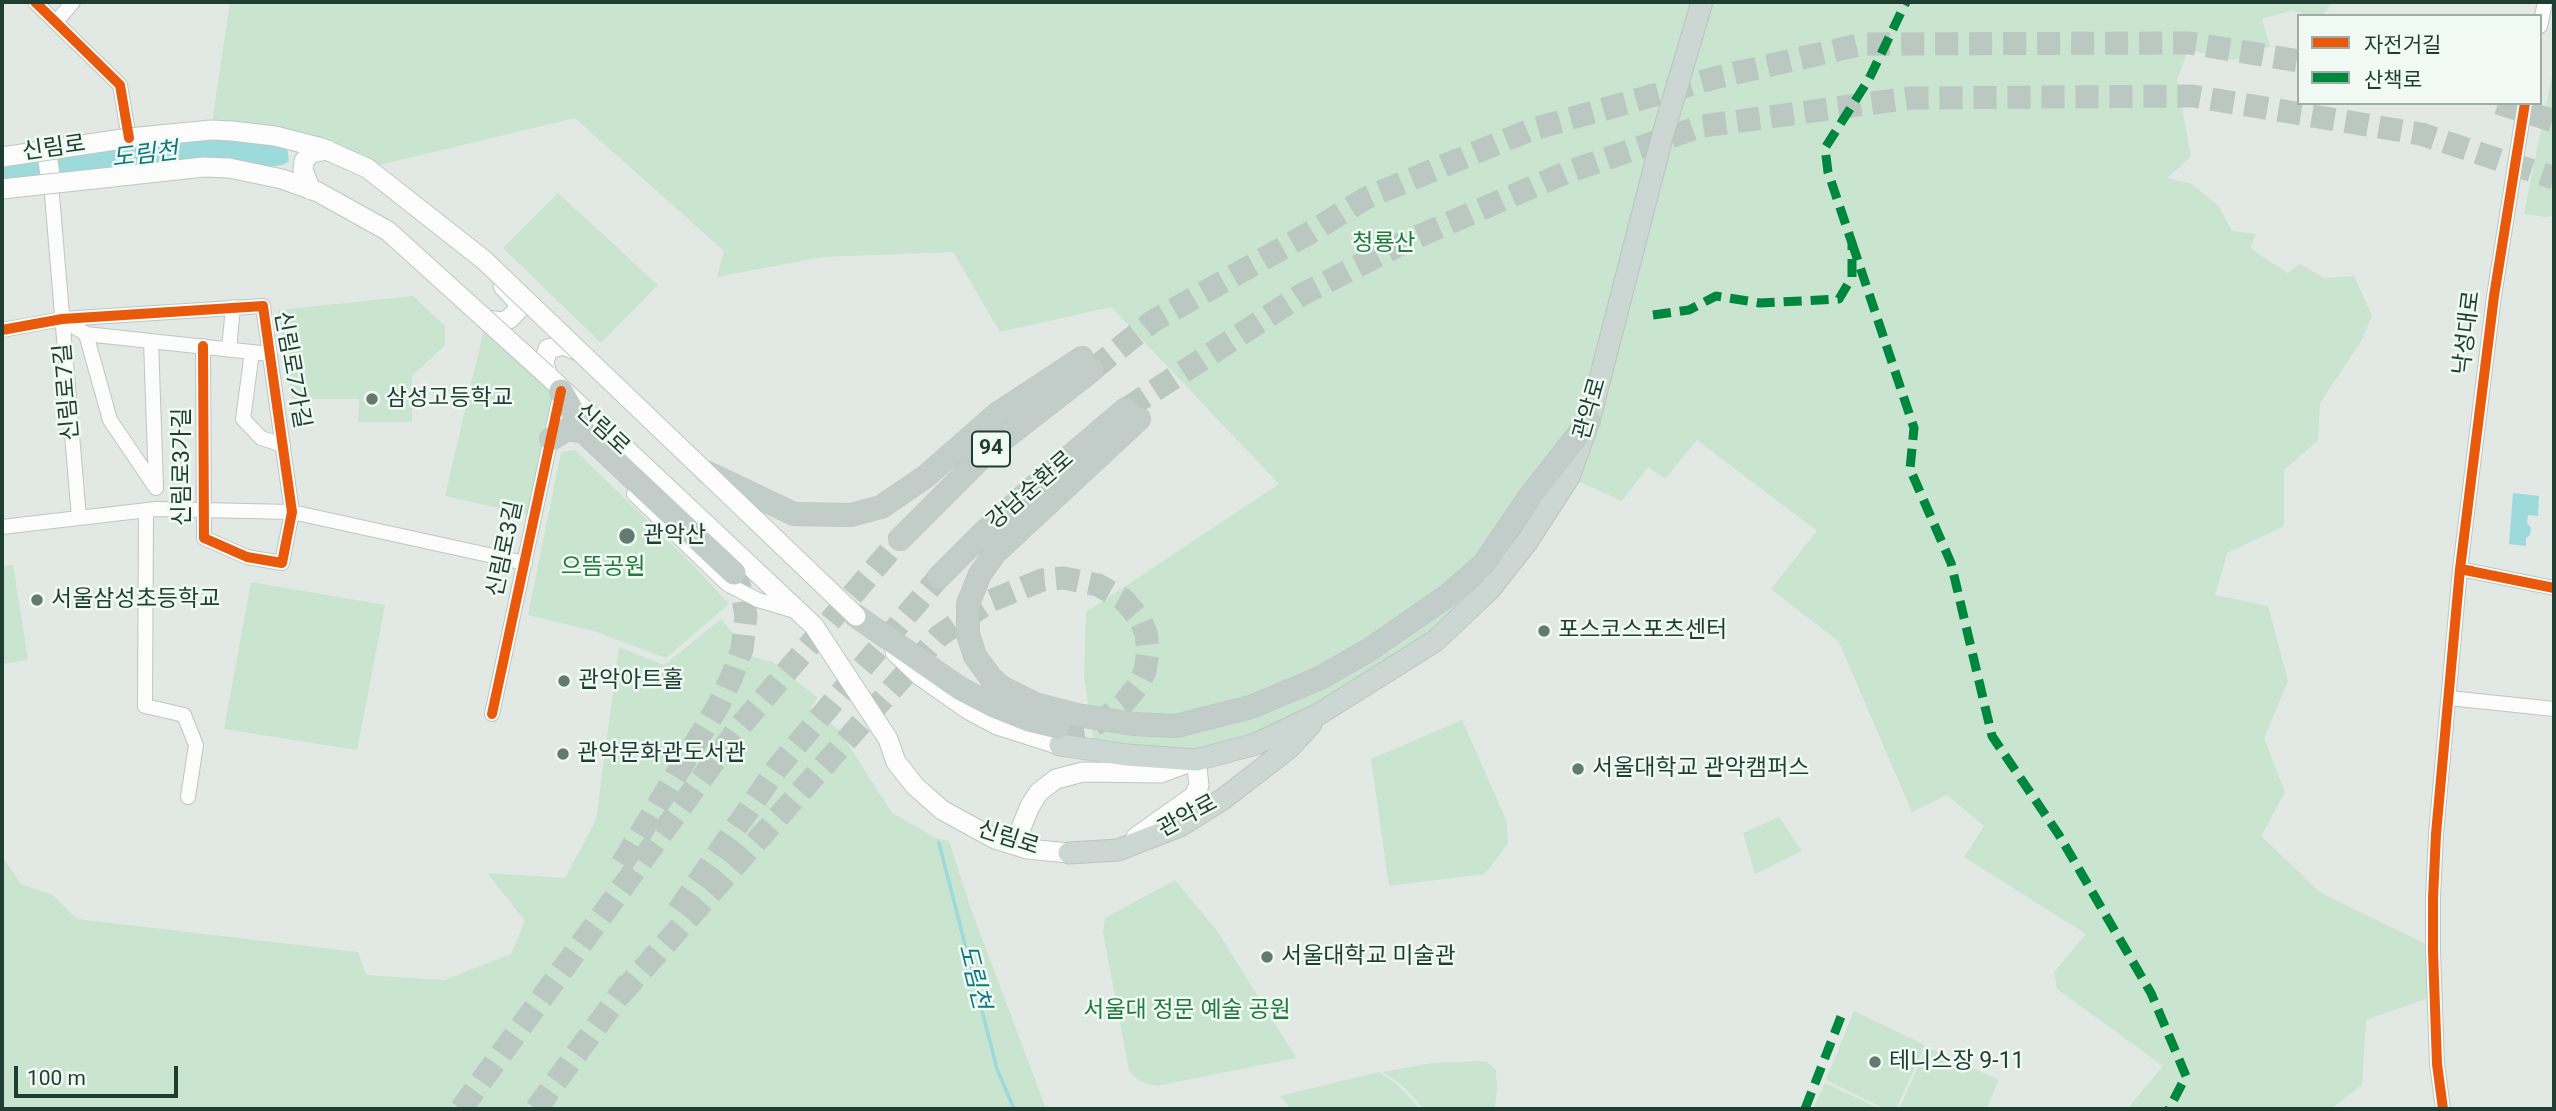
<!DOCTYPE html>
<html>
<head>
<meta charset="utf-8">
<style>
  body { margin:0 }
  #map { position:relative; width:2556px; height:1111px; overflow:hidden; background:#e2e9e5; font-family:Roboto,"Noto Sans KR",sans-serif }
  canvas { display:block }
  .frame { position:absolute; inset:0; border:4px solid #1e3e33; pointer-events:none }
  .legend { position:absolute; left:2297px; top:14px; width:245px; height:91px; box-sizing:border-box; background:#f0f9f3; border:2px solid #9caea6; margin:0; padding:9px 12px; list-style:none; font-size:21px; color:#1e3e33 }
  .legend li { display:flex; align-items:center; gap:14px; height:35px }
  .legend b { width:35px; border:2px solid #9caea6 }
  .scale { position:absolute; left:14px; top:1066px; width:164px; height:32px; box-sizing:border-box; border:4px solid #1e3e33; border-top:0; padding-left:9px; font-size:21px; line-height:24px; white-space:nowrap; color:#1e3e33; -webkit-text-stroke:5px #f0f9f3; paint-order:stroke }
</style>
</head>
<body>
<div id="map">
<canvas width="2556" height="1111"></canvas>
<div class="frame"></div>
<ul class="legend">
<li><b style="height:9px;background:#e8590c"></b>자전거길</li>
<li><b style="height:9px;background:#00873e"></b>산책로</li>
</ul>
<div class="scale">100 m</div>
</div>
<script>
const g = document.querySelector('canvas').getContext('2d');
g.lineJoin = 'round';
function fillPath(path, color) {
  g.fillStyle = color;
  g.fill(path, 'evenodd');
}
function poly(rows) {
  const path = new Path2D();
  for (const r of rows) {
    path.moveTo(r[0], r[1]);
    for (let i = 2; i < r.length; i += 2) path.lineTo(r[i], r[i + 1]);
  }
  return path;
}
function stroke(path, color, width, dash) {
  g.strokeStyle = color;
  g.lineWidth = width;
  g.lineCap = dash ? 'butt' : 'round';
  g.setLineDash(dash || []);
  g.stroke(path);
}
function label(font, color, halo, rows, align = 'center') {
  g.font = font + ' Roboto,"Noto Sans KR",sans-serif';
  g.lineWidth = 5;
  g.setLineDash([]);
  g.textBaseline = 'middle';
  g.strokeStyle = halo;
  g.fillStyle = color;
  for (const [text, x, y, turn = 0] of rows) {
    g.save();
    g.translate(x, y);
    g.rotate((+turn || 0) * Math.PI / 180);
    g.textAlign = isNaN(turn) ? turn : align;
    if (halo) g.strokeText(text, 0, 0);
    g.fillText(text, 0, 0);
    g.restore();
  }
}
const green = poly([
  [230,2,2333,2,2322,16,2307,16,2293,10,2262,19,2270,46,2233,60,2188,50,2177,80,2191,157,2167,178,2190,183,2218,205,2232,231,2256,234,2250,248,2287,273,2300,264,2324,278,2354,276,2372,316,2361,341,2320,403,2318,440,2284,470,2284,526,2227,553,2215,595,2268,606,2288,681,2264,738,2285,792,2261,836,2321,893,2428,945,2434,996,2366,1020,2362,1085,2331,1109,2127,1109,2163,1066,2057,989,2054,972,2086,934,1964,857,1984,826,1947,795,1912,812,1839,642,1771,589,1817,531,1697,440,1665,479,1648,467,1622,501,1569,477,1435,641,1224,754,1095,751,1084,676,1086,612,1279,484,1111,307,1000,332,953,252,822,257,717,277,724,251,575,118,367,168,211,130],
  [2554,66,2554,216,2546,217,2524,214],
  [558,193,658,285,601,343,503,248],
  [413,296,445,326,445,345,412,376,412,422,358,422,359,399,292,399,278,310],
  [486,320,561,391,535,516,445,496],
  [575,450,695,567,729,604,666,658,594,631,528,615,561,452],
  [13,565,28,660,2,664,2,567],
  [251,582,385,605,357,750,224,729],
  [721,619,753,657,773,662,818,698,811,707,839,730,892,813,936,838,949,841,970,906,1046,1109,2,1109,2,856,21,884,53,895,77,919,358,952,366,975,444,980,511,954,525,921,487,873,565,878,596,820,619,647,664,665],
  [1462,720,1507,822,1508,843,1485,874,1389,886,1371,759],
  [1779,817,1802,851,1755,874,1743,833],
  [1175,880,1218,932,1296,1058,1157,1086,1139,1081,1129,1071,1103,932,1105,918],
  [1854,1011,1925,1045,1896,1109,1885,1109,1826,1080],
  [1927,1047,1999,1080,1986,1109,1899,1109],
  [1479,1061,1487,1062,1496,1070,1497,1088,1495,1109,1424,1109,1402,1085,1382,1072,1433,1063],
  [1379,1072,1398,1085,1420,1109,1291,1109,1280,1096],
  [1825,1083,1880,1109,1813,1109]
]);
const water = poly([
  [209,134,287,147,289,161,283,165,258,168,2,185,2,161],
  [2513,493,2539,496,2538,516,2528,515,2527,523,2531,528,2530,535,2526,538,2526,546,2509,544]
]);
const stream = poly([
  [939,843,997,1069,1014,1109]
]);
const trunkTunnel = poly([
  [2498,103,2554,121],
  [1092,370,1153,321,1306,235,1366,198,1530,130,1718,77,1863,44,2189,43,2299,61],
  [1126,409,1301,295,1403,243,1565,173,1702,126,1911,98,2193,96,2421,134,2554,178],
  [622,864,718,706,733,674,742,649,746,616,742,592,734,573],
  [678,911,778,767,939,577],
  [620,995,939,636,990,601,1042,580,1064,578,1098,585,1123,599,1140,619,1146,633,1148,651,1145,671,1137,687,1123,704,1106,718,1092,726,1074,729,1058,727],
  [461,1109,737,730,900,539],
  [536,1109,629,982]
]);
const minor = poly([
  [35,2,120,85,129,138],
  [56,22,73,2],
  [2540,26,2545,2],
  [51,183,79,518],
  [62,319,86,334,270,354],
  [2,330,62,319,263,306,292,512,282,563,247,557,204,538,203,346],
  [86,334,110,420,156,488],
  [151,341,156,487],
  [229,349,233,307],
  [252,352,243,419,261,438,283,445],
  [634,494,727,584,758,600,795,611],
  [146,510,145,706,184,715,196,745,188,797],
  [2,527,156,509,292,512,525,563],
  [2467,571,2460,569,2494,296,2525,103],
  [2449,698,2554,709],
  [492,714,561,391],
  [2443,1109,2437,1064,2433,951,2433,898,2436,834,2460,569,2554,588]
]);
const secondary = poly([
  [47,153,51,183],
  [486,320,502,322,509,319,518,310,517,301,503,286],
  [578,351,563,345,548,349,544,362,547,375,814,626,888,739,896,762,915,786,942,810,995,839,1027,849,1069,853],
  [895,652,919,675,969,710,997,725,1060,745],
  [1022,847,1021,828,1030,806,1039,792,1056,779,1083,772,1160,773,1196,760,1199,785,1194,796,1136,837]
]);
const primary = poly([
  [1060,745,1127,755,1196,760,1256,744,1319,714,1435,641,1489,590,1527,542,1569,477,1589,421,1663,134,1702,2],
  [1069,853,1118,850,1180,826,1223,799,1289,748,1311,724]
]);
const trunk = poly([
  [561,391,584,432,734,573],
  [1139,419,995,553,980,574,968,604,968,634,975,656,991,678,1001,687,1035,704,1077,715,1134,724,1176,726,1251,707,1320,678,1369,650,1447,596,1484,564,1528,499,1589,421],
  [551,439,567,429,584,432],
  [708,473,794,514,851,515,881,507,925,477,997,414,1082,358],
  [900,539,988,451,1092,370],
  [939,577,983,533,1034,487,1126,409],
  [856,616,961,689,994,706,1029,720,1058,727]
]);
const secondaryBridge = poly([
  [2,157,129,138,211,130,232,131,275,136,322,148,367,168,484,260,856,616],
  [2,189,204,167,229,168,282,179,318,192,388,231,547,375],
  [311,190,303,170,304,161,311,153,328,150]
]);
const quiet = poly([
  [1852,243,1914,428,1910,469,1951,563,1992,736,2059,835,2151,993,2186,1076,2169,1109],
  [1653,315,1689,310,1716,296,1760,303,1839,299,1852,277,1852,243,1828,172,1825,148,1869,79,1906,2],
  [1805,1109,1842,1014]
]);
const cycleway = poly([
  [35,2,120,85,129,138],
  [2,330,62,319,263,306,292,512,282,563,247,557,204,538,203,346],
  [2472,571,2460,569,2494,296,2525,103],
  [492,714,561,391],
  [2443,1109,2437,1064,2433,951,2433,898,2436,834,2460,569,2554,588]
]);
const markers = [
  [372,399,7,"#637a71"],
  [627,536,9,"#637a71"],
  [37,600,7,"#637a71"],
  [1544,631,7,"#637a71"],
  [564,681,7,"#637a71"],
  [563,754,7,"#637a71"],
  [1578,769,7,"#637a71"],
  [1267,957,7,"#637a71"],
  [1875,1062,7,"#637a71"]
];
const shields = [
  [991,449,38]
];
const shieldNames = [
  ["94",991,449]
];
const streetNames = [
  ["신림로",54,149,-8],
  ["낙성대로",2468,333,-83],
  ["신림로7가길",291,370,80],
  ["신림로7길",68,392,-95],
  ["관악로",1591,409,-74],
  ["신림로",602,430,43],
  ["신림로3가길",183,467,-90],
  ["강남순환로",1031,491,-41],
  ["신림로3길",506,549,-78],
  ["관악로",1188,817,-28],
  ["신림로",1008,839,18]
];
const parkNames = [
  ["청룡산",1384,244],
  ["으뜸공원",603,568],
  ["서울대 정문 예술 공원",1187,1011]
];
const poiNames = [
  ["삼성고등학교",386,399],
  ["관악산",643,536],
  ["서울삼성초등학교",51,600],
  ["포스코스포츠센터",1558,631],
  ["관악아트홀",578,681],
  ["관악문화관도서관",577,754],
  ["서울대학교 관악캠퍼스",1592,769],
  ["서울대학교 미술관",1281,957],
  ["테니스장 9-11",1889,1062]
];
const waterNames = [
  ["도림천",145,156,-7],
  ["도림천",973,977,76]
];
fillPath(green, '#c9e4cf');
fillPath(water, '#9ddadc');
stroke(stream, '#9ddadc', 3.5);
stroke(trunkTunnel, '#bbc7c1', 23, [23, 11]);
stroke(minor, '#bfc6c2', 16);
stroke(secondary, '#bdc7c2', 21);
stroke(primary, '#bbc5c1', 23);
stroke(trunk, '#bbc5c1', 24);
stroke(minor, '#fbfcfb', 14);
stroke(secondary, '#fbfcfb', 19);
stroke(primary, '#ccd6d2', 21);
stroke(trunk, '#c2ccc9', 23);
stroke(secondaryBridge, '#bdc7c2', 21, []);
stroke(secondaryBridge, '#fbfcfb', 19);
stroke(quiet, '#00873e', 9, [18, 9]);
stroke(cycleway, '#e8590c', 10);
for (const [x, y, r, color] of markers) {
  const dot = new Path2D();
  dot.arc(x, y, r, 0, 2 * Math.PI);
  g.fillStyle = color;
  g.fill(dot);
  stroke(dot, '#f0f9f3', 2.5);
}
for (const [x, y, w] of shields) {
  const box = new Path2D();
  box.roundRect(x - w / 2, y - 17.5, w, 35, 5);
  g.fillStyle = '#f0f9f3';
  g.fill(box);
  stroke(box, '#1e3e33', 2);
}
label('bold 21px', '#1e3e33', null, shieldNames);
label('23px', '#1e3e33', '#f0f9f3', streetNames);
label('23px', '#237a3d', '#f0f9f3', parkNames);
label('23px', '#1e3e33', '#f0f9f3', poiNames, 'left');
label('italic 24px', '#117881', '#f0f9f3', waterNames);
</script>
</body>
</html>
